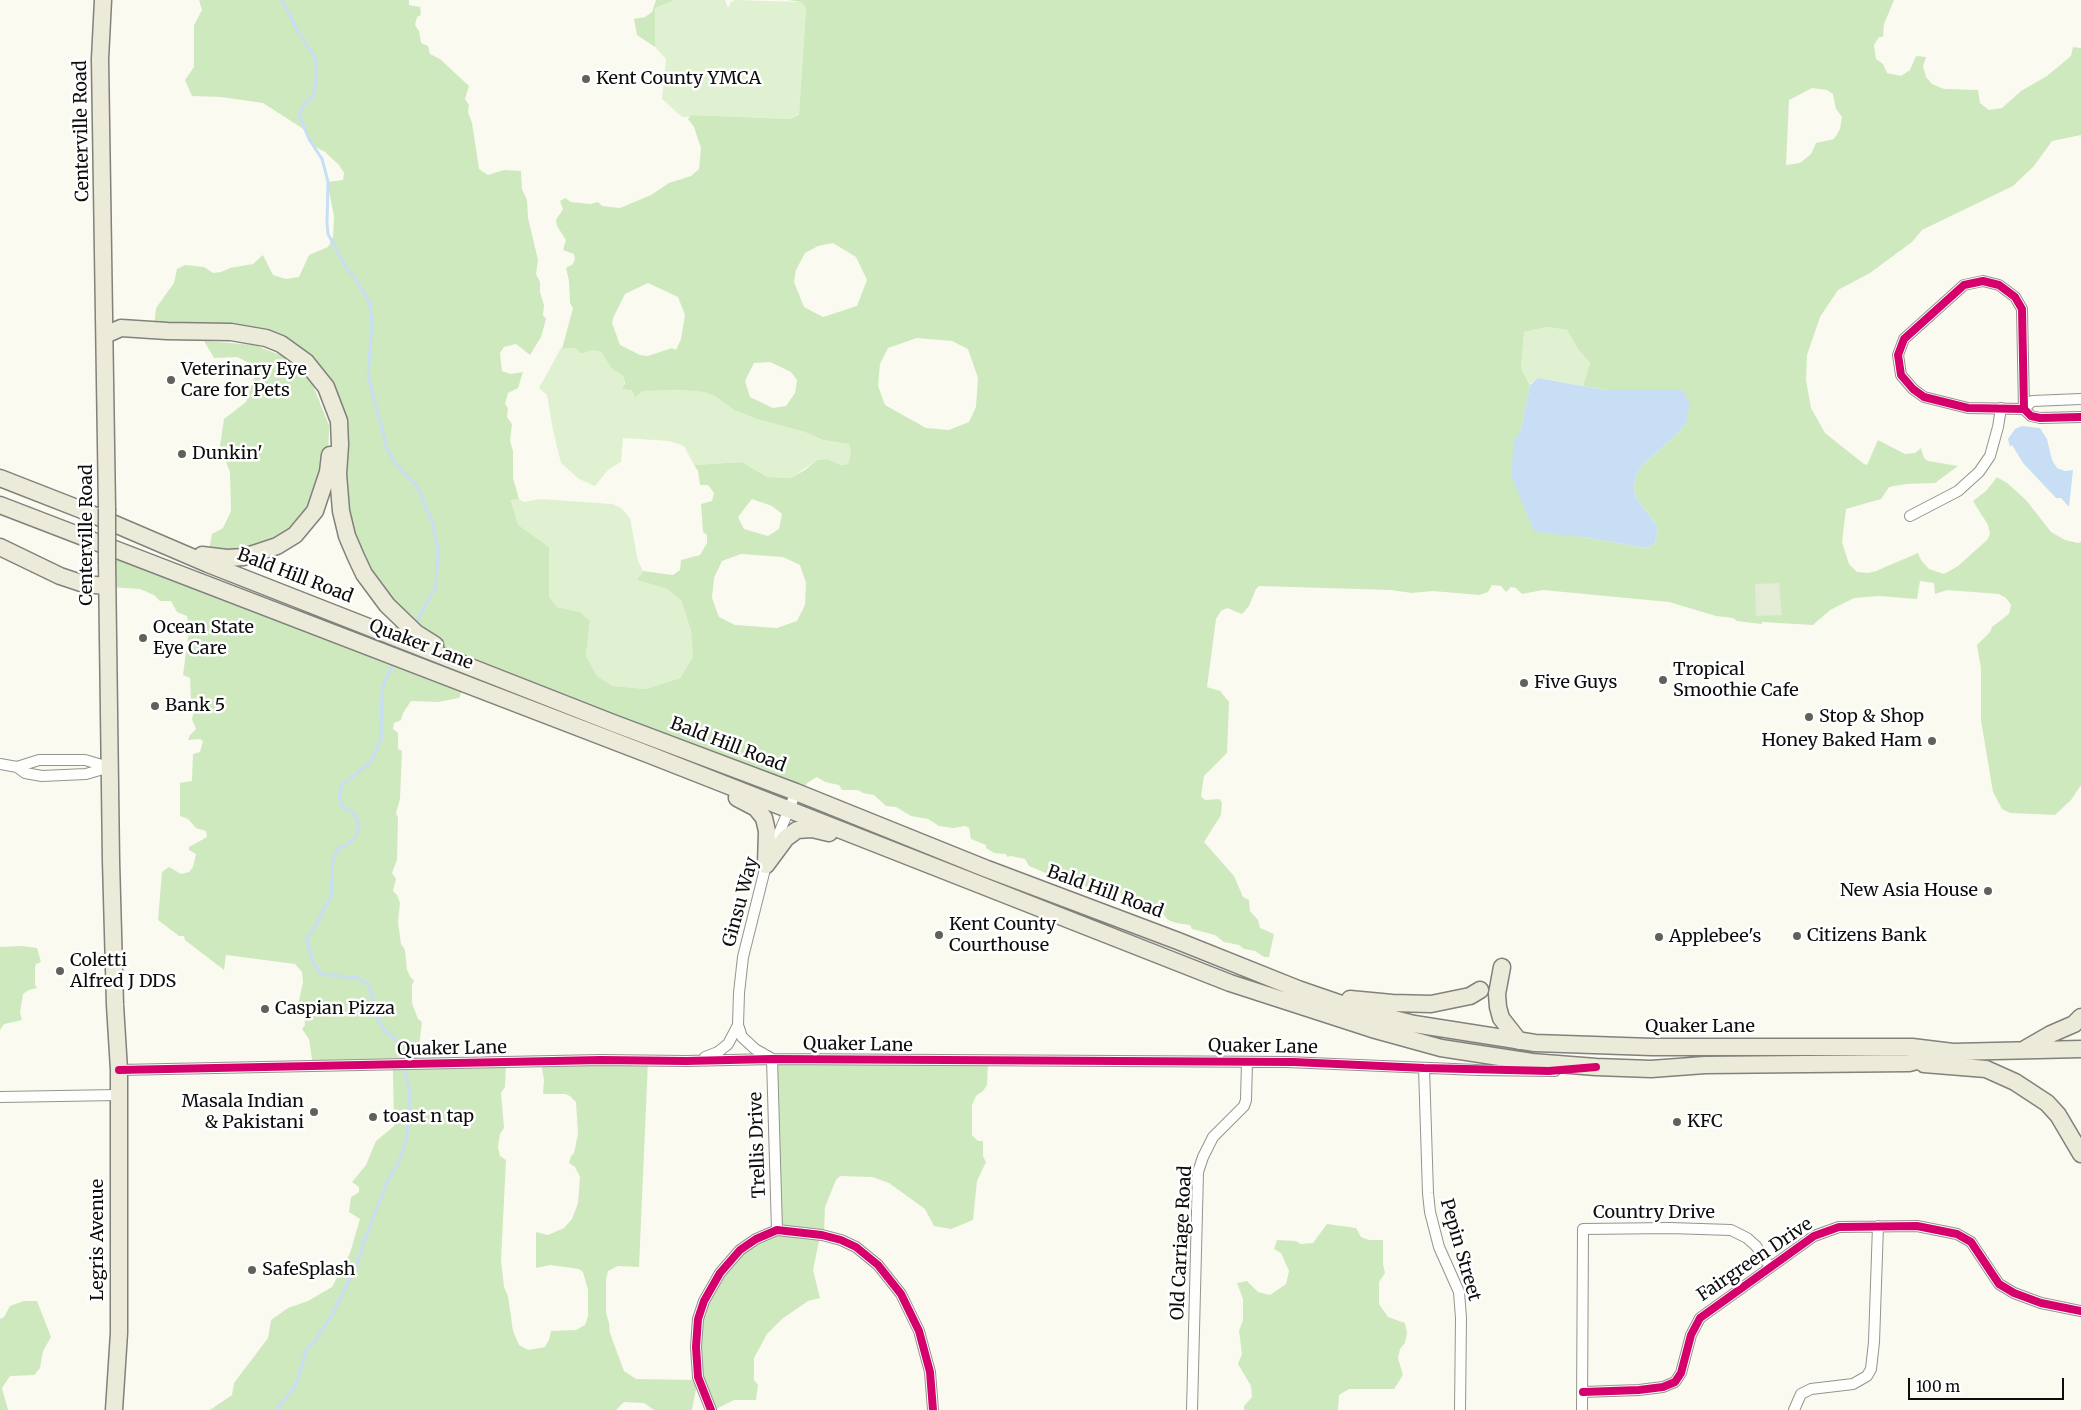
<!DOCTYPE html>
<html>
<head>
<meta charset="utf-8">
<style>
  body { margin:0 }
  #map { position:relative; width:2081px; height:1410px; overflow:hidden; background:#fbfaf1; font-family:Merriweather,serif }
  canvas { display:block }
  .scale { position:absolute; left:1908px; top:1378px; width:156px; height:22px; box-sizing:border-box; border:2px solid #0d0d0d; border-top:0; padding-left:6px; font-size:15px; line-height:18px; white-space:nowrap; color:#0d0d0d; -webkit-text-stroke:4px #fff; paint-order:stroke }
</style>
</head>
<body>
<div id="map">
<canvas width="2081" height="1410"></canvas>
<div class="scale">100 m</div>
</div>
<script>
const g = document.querySelector('canvas').getContext('2d');
g.lineJoin = 'round';
function fillPath(path, color) {
  g.fillStyle = color;
  g.fill(path, 'evenodd');
}
function poly(rows) {
  const path = new Path2D();
  for (const r of rows) {
    path.moveTo(r[0], r[1]);
    for (let i = 2; i < r.length; i += 2) path.lineTo(r[i], r[i + 1]);
  }
  return path;
}
function stroke(path, color, width, dash) {
  g.strokeStyle = color;
  g.lineWidth = width;
  g.lineCap = dash ? 'butt' : 'round';
  g.setLineDash(dash || []);
  g.stroke(path);
}
function label(font, color, halo, rows, align = 'center') {
  g.font = font + ' Merriweather,serif';
  g.lineWidth = 5;
  g.setLineDash([]);
  g.textBaseline = 'middle';
  g.strokeStyle = halo;
  g.fillStyle = color;
  for (const [text, x, y, turn = 0] of rows) {
    g.save();
    g.translate(x, y);
    g.rotate((+turn || 0) * Math.PI / 180);
    g.textAlign = isNaN(turn) ? turn : align;
    if (halo) g.strokeText(text, 0, 0);
    g.fillText(text, 0, 0);
    g.restore();
  }
}
const green = poly([
  [675,0,725,0,728,8,731,2,736,0,801,2,806,8,799,113,791,119,691,115,689,117,682,117,662,99,666,59,655,47,655,8],
  [1547,327,1567,330,1578,349,1590,363,1583,386,1538,378,1530,384,1521,368,1524,332],
  [561,348,562,349,575,348,581,354,593,350,601,352,612,369,623,374,625,388,632,390,635,398,643,391,681,390,704,392,715,396,734,410,757,419,805,432,823,440,849,444,851,453,848,464,841,465,827,459,817,460,791,478,767,477,742,462,694,465,684,446,669,441,623,438,621,462,608,470,595,486,579,479,561,463,553,430,547,395,539,388],
  [511,499,519,499,524,502,540,499,612,504,621,508,630,518,638,561,643,571,637,580,667,589,681,600,691,631,693,657,680,678,646,689,613,686,597,676,586,656,590,621,580,612,557,607,548,596,549,547,518,526]
]);
const forest = poly([
  [199,0,409,0,409,5,420,7,421,15,417,17,415,25,419,31,421,43,428,46,430,54,440,59,469,86,465,99,469,105,468,112,472,123,479,169,488,175,504,170,521,171,522,189,527,200,528,218,538,260,536,274,540,282,540,292,544,305,543,315,546,319,541,337,530,355,516,344,504,347,500,353,502,371,511,374,523,372,518,388,508,393,505,404,508,408,507,417,512,424,510,441,513,451,513,478,519,499,511,500,518,525,549,547,549,597,557,607,580,612,590,621,586,656,597,676,613,686,646,689,680,678,693,657,691,631,681,600,667,589,637,580,643,571,673,575,680,570,681,560,700,555,707,543,707,535,703,532,701,504,712,501,714,493,708,485,700,485,698,471,694,465,742,462,767,477,791,478,805,470,817,460,827,459,841,465,848,464,851,453,849,444,823,440,805,432,757,419,734,410,715,396,704,392,681,390,643,391,635,398,632,390,622,389,625,384,623,375,612,369,601,352,593,350,581,354,575,348,562,349,573,308,570,303,569,281,566,268,573,264,575,258,574,254,563,250,566,240,557,226,556,220,563,209,560,201,565,198,571,202,590,204,598,202,602,206,620,208,651,195,669,183,691,176,699,169,701,148,694,127,688,119,691,115,791,119,799,114,806,8,801,2,788,0,1894,0,1884,24,1883,37,1879,37,1874,45,1876,59,1883,64,1887,73,1901,76,1910,70,1916,56,1926,57,1923,66,1926,77,1932,84,1944,89,1978,90,1980,103,1989,110,2002,108,2021,91,2047,76,2071,56,2073,47,2081,48,2081,135,2052,141,2034,166,2013,186,1922,230,1912,242,1870,273,1838,290,1820,317,1807,355,1806,380,1811,408,1825,433,1864,464,1867,465,1878,440,1905,454,1915,453,1921,448,1924,458,1928,461,1958,466,1935,483,1906,484,1889,487,1881,499,1846,509,1842,542,1849,564,1857,572,1868,573,1876,571,1918,553,1921,560,1929,569,1944,574,1958,566,1987,540,1990,534,1988,525,1973,501,1986,491,1997,477,2007,483,2026,500,2051,532,2065,540,2078,543,2081,542,2081,785,2071,800,2055,815,2010,813,2002,809,1993,792,1981,720,1981,668,1977,645,1990,632,1992,627,2009,614,2011,605,2006,598,1999,594,1947,590,1935,594,1934,583,1920,581,1917,599,1879,596,1854,598,1830,610,1813,625,1762,622,1762,624,1737,621,1733,618,1716,616,1669,602,1543,590,1522,594,1516,588,1511,587,1506,592,1501,586,1492,585,1488,592,1479,595,1433,591,1412,593,1391,590,1259,586,1256,589,1249,606,1242,614,1227,608,1221,611,1216,619,1207,687,1220,691,1229,702,1227,753,1204,776,1201,796,1205,800,1219,799,1222,802,1221,815,1204,842,1234,876,1243,897,1249,900,1250,911,1258,920,1260,928,1274,934,1269,957,1264,957,1255,951,1244,949,1239,945,1224,942,1215,935,1192,929,1190,925,1176,923,1168,920,1163,914,1155,916,1141,908,1131,906,1123,901,1120,892,1116,891,1110,897,1099,895,1089,887,1067,882,1057,872,1048,874,1029,866,1025,859,1011,856,1007,857,1006,854,994,853,986,848,986,845,971,839,969,828,965,826,953,828,939,826,928,819,911,816,896,807,886,806,874,795,863,793,858,790,842,790,839,785,825,782,817,777,807,783,798,798,479,670,407,626,349,543,338,420,324,384,279,344,154,329,156,308,174,283,177,269,185,265,204,267,213,273,221,272,230,268,253,264,263,255,273,275,286,279,299,277,309,255,328,247,333,237,334,216,327,182,343,180,344,173,339,165,325,152,314,146,305,130,263,103,221,97,192,96,185,80,194,67,194,25,202,10],
  [1812,88,1827,90,1833,94,1836,109,1842,117,1840,129,1834,139,1816,143,1811,154,1800,163,1786,165,1789,100],
  [833,243,856,257,867,280,857,306,823,317,804,307,794,282,796,270,805,253,818,246],
  [648,283,678,297,685,315,681,339,676,350,672,348,648,356,640,355,620,345,612,323,614,316,625,294],
  [1547,327,1567,330,1578,349,1590,363,1583,386,1605,390,1680,390,1684,392,1686,423,1678,433,1642,466,1635,477,1634,490,1637,499,1658,527,1655,544,1646,548,1583,537,1514,442,1521,431,1530,385,1521,368,1524,332],
  [917,338,952,341,968,349,978,378,976,407,969,422,949,430,926,428,885,405,878,386,880,364,888,348],
  [770,362,791,372,797,380,795,393,786,406,773,408,750,397,745,381,754,363],
  [752,499,772,506,782,514,779,529,768,536,744,529,738,517],
  [741,554,783,557,800,565,806,583,805,605,797,621,777,628,735,625,719,617,712,598,714,578,722,561],
  [656,0,675,0,655,8,655,47,637,35,634,19,645,17,652,12],
  [204,341,255,345,285,357,312,383,329,425,328,472,315,509,278,546,208,555,212,534,223,528,231,511,230,472,220,446,224,419,246,402,254,378,247,362,237,357,214,358],
  [108,553,464,686,459,698,438,702,411,701,403,713,401,720,394,723,393,729,398,733,398,749,402,751,400,799,396,813,398,818,397,860,392,873,396,879,393,891,397,895,400,903,398,922,401,944,405,950,407,970,411,978,414,980,412,985,412,1003,418,1019,422,1022,417,1062,506,1064,505,1087,501,1093,504,1128,500,1134,498,1147,500,1156,506,1160,501,1260,504,1287,508,1296,513,1331,519,1345,528,1350,545,1347,549,1340,551,1331,576,1330,585,1325,588,1316,588,1290,583,1272,579,1269,550,1265,536,1268,536,1232,548,1235,564,1228,572,1219,578,1203,580,1177,575,1167,569,1163,571,1156,574,1153,578,1134,576,1102,570,1096,565,1094,543,1094,544,1080,541,1063,648,1061,639,1267,618,1266,608,1271,606,1279,606,1313,609,1323,610,1333,624,1371,636,1379,697,1380,698,1315,737,1251,774,1231,772,1060,988,1062,987,1085,983,1091,976,1096,972,1105,972,1135,978,1141,983,1141,983,1156,986,1162,977,1181,973,1220,951,1229,934,1226,925,1209,889,1183,872,1177,840,1176,836,1180,825,1207,824,1234,820,1236,813,1270,820,1298,808,1301,782,1319,767,1334,754,1358,754,1380,758,1385,756,1400,734,1400,714,1410,697,1384,692,1410,654,1410,644,1403,624,1402,616,1410,210,1410,232,1395,234,1383,268,1338,271,1320,288,1308,308,1301,332,1287,350,1253,360,1219,349,1212,351,1197,359,1192,359,1187,352,1182,366,1165,376,1141,394,1126,393,1069,313,1066,309,1039,302,1029,305,1025,304,1016,306,1009,298,1005,303,982,302,972,295,964,226,955,224,970,185,940,184,936,179,936,158,920,162,872,169,867,181,874,189,872,193,867,196,854,189,850,189,847,207,837,206,831,196,828,188,819,180,816,180,783,192,781,193,754,200,752,203,741,200,739,188,740,190,735,196,729,192,719,195,707,191,701,190,678,183,675,189,629,187,616,177,612,171,601,160,601,154,595,140,589,109,587],
  [22,946,37,948,41,962,36,964,35,968,35,985,37,988,29,990,23,994,20,1013,22,1020,4,1024,0,1030,0,947],
  [1327,1224,1356,1228,1361,1237,1369,1240,1383,1240,1383,1264,1385,1273,1379,1282,1379,1304,1388,1317,1405,1323,1407,1333,1405,1343,1400,1349,1398,1358,1403,1375,1394,1389,1349,1389,1339,1395,1338,1410,1244,1410,1244,1406,1252,1397,1251,1386,1238,1364,1242,1354,1239,1331,1243,1320,1243,1299,1237,1283,1247,1281,1258,1292,1270,1295,1286,1284,1289,1271,1281,1253,1274,1249,1277,1240,1296,1241,1301,1244,1313,1243],
  [24,1301,37,1301,51,1337,43,1351,40,1368,34,1375,10,1376,2,1388,8,1410,0,1410,0,1319,4,1317,10,1306]
]);
const cemetery = poly([
  [1779,583,1782,615,1756,616,1755,584]
]);
const water = poly([
  [1538,378,1605,390,1680,390,1684,392,1690,404,1686,423,1678,433,1642,466,1635,477,1634,490,1637,499,1658,527,1655,544,1646,548,1583,537,1534,532,1511,475,1514,441,1521,430,1530,385],
  [2022,426,2040,428,2047,439,2052,460,2057,468,2065,471,2073,470,2069,507,2061,498,2056,498,2023,463,2012,445,2010,447,2008,439,2015,429]
]);
const stream = poly([
  [282,0,296,28,316,59,316,85,313,96,304,105,299,115,309,139,322,159,325,170,328,182,327,223,328,234,347,269,355,278,369,302,371,313,372,325,368,376,387,448,393,460,418,488,433,524,438,550,436,586,414,626],
  [276,1410,296,1385,306,1351,314,1342,333,1313,357,1264,364,1241,387,1183,399,1161,407,1138,410,1092,396,1039,384,1030,378,1019,369,985,358,978,321,974,313,963,306,937,314,929,331,896,333,860,338,849,348,844,356,836,359,824,353,812,342,807,339,794,343,783,353,777,371,761,381,740,382,691,385,680,393,665]
]);
const minor = poly([
  [2024,409,2022,309,2015,297,1999,285,1983,281,1964,285,1904,339,1898,355,1901,375,1913,389,1924,397,1968,408,2024,409,2031,416,2040,418,2081,417],
  [2024,409,2032,401,2081,399],
  [1910,516,1958,491,1979,472,1990,456,1998,427,2001,408],
  [0,764,17,767,25,773,42,776,86,774,110,767],
  [17,767,39,760,85,760,109,767],
  [705,1057,718,1052,728,1044,738,1025],
  [771,1058,755,1049,742,1037,738,1025,739,993,743,957,766,865,796,792],
  [772,1059,777,1230],
  [1424,1068,1428,1193,1430,1212,1439,1247,1459,1292,1461,1318,1460,1410],
  [119,1070,601,1060,686,1061,772,1059,1287,1062,1478,1070,1555,1071],
  [0,1097,118,1095],
  [1583,1392,1639,1390,1663,1387,1675,1382,1681,1373,1691,1335,1700,1318,1814,1236,1839,1227,1917,1226,1957,1234,1971,1242,1999,1284,2014,1293,2041,1303,2081,1311],
  [711,1410,698,1377,696,1347,698,1319,704,1301,720,1273,740,1250,756,1239,777,1230,822,1235,841,1240,856,1247,878,1265,901,1294,919,1331,930,1372,933,1410],
  [1192,1410,1198,1172,1203,1157,1213,1137,1244,1106,1246,1100,1247,1062],
  [1582,1410,1583,1229,1670,1228,1731,1230,1747,1238,1756,1246,1770,1267],
  [1794,1410,1801,1394,1811,1389,1853,1384,1867,1376,1871,1369,1874,1342,1878,1226]
]);
const primary = poly([
  [103,0,100,59,107,509],
  [105,335,121,328,167,331,231,332,266,338,281,344,306,362,326,387,339,421,340,445,338,474,341,511,347,536,356,557,364,574,387,605,416,633,435,645],
  [0,478,82,510,208,564,613,723,796,792,987,869,1178,941,1298,989,1362,1011,1414,1024,1535,1043,1652,1047,1912,1047,1953,1052,2081,1049],
  [0,505,650,755,1230,983,1372,1029,1441,1048,1532,1062,1596,1067,1651,1069,1705,1065,1909,1063,1944,1054],
  [0,547,60,576,84,584,106,586],
  [202,555,227,558,244,557,277,546,295,535,315,511,328,472,330,455],
  [107,563,111,861,115,1005,119,1070,119,1333,114,1410],
  [737,798,756,808,764,818,767,831,766,865],
  [766,865,786,838,797,830,812,829,829,833],
  [1502,967,1497,994,1498,1007,1501,1018,1519,1041],
  [1350,999,1392,1003,1431,1004,1470,996,1480,990],
  [2025,1049,2051,1034,2074,1024,2081,1017],
  [1924,1064,1986,1069,2015,1082,2047,1103,2058,1115,2081,1154]
]);
const primaryBridge = poly([
  [107,509,107,563]
]);
const cycleway = poly([
  [2024,409,2022,309,2015,297,1999,285,1983,281,1964,285,1904,339,1898,355,1901,375,1913,389,1924,397,1968,408,2024,409,2031,416,2040,418,2081,417],
  [119,1070,601,1060,686,1061,772,1059,1294,1062,1424,1068,1549,1071,1596,1067],
  [1583,1392,1639,1390,1663,1387,1675,1382,1681,1373,1691,1335,1700,1318,1814,1236,1839,1227,1917,1226,1957,1234,1971,1242,1999,1284,2014,1293,2041,1303,2081,1311],
  [711,1410,698,1377,696,1347,698,1319,704,1301,720,1273,740,1250,756,1239,777,1230,822,1235,841,1240,856,1247,878,1265,901,1294,919,1331,930,1372,933,1410]
]);
const markers = [
  [586,79,5,"#60605d"],
  [171,380,5,"#60605d"],
  [182,454,5,"#60605d"],
  [143,638,5,"#60605d"],
  [1663,680,5,"#60605d"],
  [1524,683,5,"#60605d"],
  [155,706,5,"#60605d"],
  [1809,717,5,"#60605d"],
  [1932,741,5,"#60605d"],
  [1988,891,5,"#60605d"],
  [939,935,5,"#60605d"],
  [1797,936,5,"#60605d"],
  [1659,937,5,"#60605d"],
  [60,971,5,"#60605d"],
  [265,1009,5,"#60605d"],
  [314,1112,5,"#60605d"],
  [373,1117,5,"#60605d"],
  [1677,1122,5,"#60605d"],
  [252,1270,5,"#60605d"]
];
const poiNames = [
  ["Kent County YMCA",596,79],
  ["Veterinary Eye",181,370],
  ["Care for Pets",181,391],
  ["Dunkin'",192,454],
  ["Ocean State",153,628],
  ["Eye Care",153,649],
  ["Tropical",1673,670],
  ["Smoothie Cafe",1673,691],
  ["Five Guys",1534,683],
  ["Bank 5",165,706],
  ["Stop & Shop",1819,717],
  ["Honey Baked Ham",1922,741,"right"],
  ["New Asia House",1978,891,"right"],
  ["Kent County",949,925],
  ["Courthouse",949,946],
  ["Citizens Bank",1807,936],
  ["Applebee's",1669,937],
  ["Coletti",70,961],
  ["Alfred J DDS",70,982],
  ["Caspian Pizza",275,1009],
  ["Masala Indian",304,1102,"right"],
  ["& Pakistani",304,1123,"right"],
  ["toast n tap",383,1117],
  ["KFC",1687,1122],
  ["SafeSplash",262,1270]
];
const streetNames = [
  ["Centerville Road",82,131,-91],
  ["Centerville Road",87,535,-90],
  ["Bald Hill Road",295,576,21],
  ["Quaker Lane",421,645,21],
  ["Bald Hill Road",728,745,21],
  ["Bald Hill Road",1105,892,20],
  ["Ginsu Way",741,902,-75],
  ["Quaker Lane",1700,1027],
  ["Quaker Lane",858,1045,1],
  ["Quaker Lane",1263,1047,1],
  ["Quaker Lane",452,1049,-1],
  ["Trellis Drive",758,1145,-92],
  ["Country Drive",1654,1213],
  ["Legris Avenue",98,1240,-90],
  ["Old Carriage Road",1182,1243,-87],
  ["Pepin Street",1460,1250,74],
  ["Fairgreen Drive",1755,1260,-34]
];
fillPath(green, '#e0f1d1');
fillPath(forest, '#cee9be');
fillPath(cemetery, '#e3ecd5');
fillPath(water, '#c7def5');
stroke(stream, '#c7def5', 3);
stroke(minor, '#949490', 12);
stroke(primary, '#81817d', 19);
stroke(minor, '#fefefd', 10);
stroke(primary, '#ecead8', 16);
stroke(primaryBridge, '#81817d', 19, []);
stroke(primaryBridge, '#ecead8', 16);
stroke(cycleway, '#d6006c', 8);
for (const [x, y, r, color] of markers) {
  const dot = new Path2D();
  dot.arc(x, y, r, 0, 2 * Math.PI);
  g.fillStyle = color;
  g.fill(dot);
  stroke(dot, '#fff', 2);
}
label('18px', '#0d0d0d', '#fff', poiNames, 'left');
label('18px', '#0d0d0d', '#fff', streetNames);
</script>
</body>
</html>
